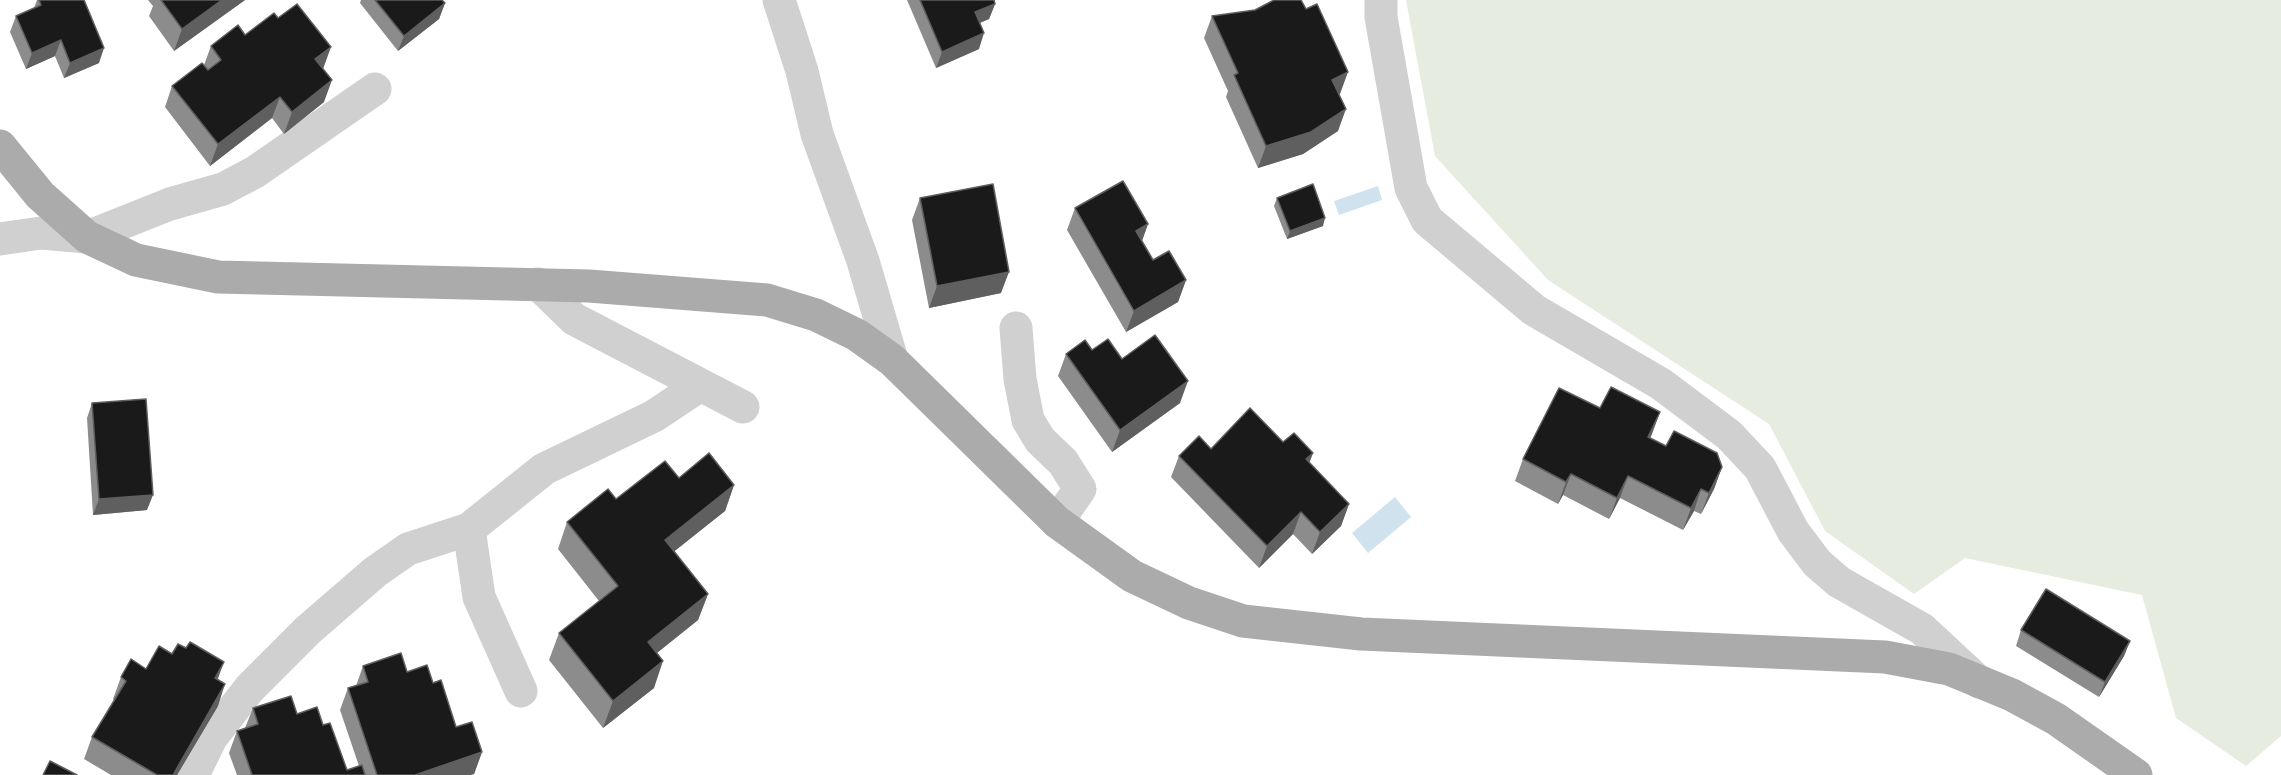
<!DOCTYPE html>
<html>
<head>
<meta charset="utf-8">
<style>
  body { margin:0 }
  canvas { display:block; background:#fff }
</style>
</head>
<body>
<canvas width="2281" height="775"></canvas>
<script>
const g = document.querySelector('canvas').getContext('2d');
g.lineJoin = 'round';
function fillPath(path, color) {
  g.fillStyle = color;
  g.fill(path, 'evenodd');
}
function poly(rows) {
  const path = new Path2D();
  for (const r of rows) {
    path.moveTo(r[0], r[1]);
    for (let i = 2; i < r.length; i += 2) path.lineTo(r[i], r[i + 1]);
  }
  return path;
}
function stroke(path, color, width, dash) {
  g.strokeStyle = color;
  g.lineWidth = width;
  g.lineCap = dash ? 'butt' : 'round';
  g.setLineDash(dash || []);
  g.stroke(path);
}
const green = poly([
  [1406,0,2281,0,2281,736,2246,766,2176,718,2142,595,1965,558,1914,594,1825,531,1769,424,1548,280,1435,156]
]);
const water = poly([
  [1378,186,1382,200,1339,215,1334,201],
  [1395,497,1411,517,1368,553,1352,533]
]);
const minor = poly([
  [779,0,802,71,817,134,863,261,892,360],
  [1381,0,1381,17,1411,188,1427,220,1534,310,1661,384,1729,435,1760,468,1793,531,1817,563,1839,582,1922,629,1979,682],
  [0,239,41,233,87,237,170,204,223,189,255,172,375,89],
  [538,284,574,319,743,407],
  [1016,328,1020,379,1028,420,1040,440,1063,462,1080,489,1057,522],
  [521,691,479,597,469,529,544,469,654,416,699,386],
  [193,775,211,738,249,689,308,630,375,572,408,549,469,529]
]);
const major = poly([
  [0,146,40,195,87,237,136,260,218,277,589,286,767,300,816,315,857,335,892,360,1057,522,1132,576,1189,603,1243,621,1361,634,1885,657,1949,669,2012,695,2056,719,2136,775]
]);
const wall = poly([
  [37,0,84,0,99,63,64,78,55,56,26,69,10,32,16,16,34,8],
  [148,0,245,0,174,51,149,16,153,6],
  [361,0,442,0,445,3,439,19,398,51,360,3],
  [907,0,994,0,995,4,989,19,980,23,979,49,936,68],
  [1212,16,1340,94,1339,95,1338,131,1303,154,1258,168,1226,97,1228,91,1204,38],
  [278,18,323,68,324,102,284,134,272,118,210,166,165,107,172,86,204,65,211,46,245,35],
  [920,198,1001,293,929,308,912,220],
  [1277,198,1323,226,1287,239,1274,206],
  [1075,208,1148,224,1142,241,1153,260,1186,280,1178,302,1126,332,1067,230],
  [1092,350,1122,359,1180,403,1112,452,1058,376,1066,354],
  [92,403,147,510,93,515,87,418],
  [1600,408,1660,412,1650,438,1666,446,1722,467,1714,489,1701,514,1694,511,1683,530,1620,498,1609,519,1563,495,1558,504,1515,481,1523,459],
  [1283,442,1313,453,1309,463,1349,504,1341,526,1312,554,1293,534,1259,568,1171,477,1179,456,1211,449],
  [679,478,734,485,725,511,674,551,708,594,698,620,657,653,654,688,603,728,549,660,559,633,599,601,558,549,567,522,616,499],
  [2021,630,2130,641,2124,656,2099,697,2016,646],
  [363,666,407,672,456,727,482,752,474,774,470,775,237,775,229,753,237,731,245,728,253,708,297,714,323,725,347,770,359,766,340,710,348,688,356,686],
  [146,669,218,680,218,706,177,775,111,775,84,759,92,737,114,700,113,699,121,677]
]);
const shadedWall = poly([
  [222,0,245,0,174,51,182,29],
  [445,3,439,19,398,51,404,36],
  [995,4,989,19,969,27,975,12],
  [984,33,979,49,936,68,942,52],
  [61,40,55,56,26,69,32,53],
  [331,47,323,69,315,59],
  [104,48,99,63,64,78,70,63],
  [1348,72,1340,94,1324,102,1332,80],
  [332,80,324,102,284,134,292,112],
  [280,97,272,118,210,166,218,144],
  [1346,109,1338,131,1303,154,1258,168,1266,146],
  [1325,218,1323,226,1287,239,1290,231],
  [1148,224,1140,246,1136,231],
  [1009,272,1001,293,929,308,937,286],
  [1186,280,1178,302,1126,332,1134,311],
  [1188,381,1180,403,1112,452,1120,430],
  [1660,412,1652,434,1640,459,1648,437],
  [1313,453,1305,474,1306,459],
  [1722,467,1714,489,1701,514,1709,493],
  [1571,474,1563,495,1558,504,1566,482],
  [1628,476,1620,498,1609,519,1617,498],
  [734,485,725,511,656,566,665,540],
  [1701,489,1694,511,1683,530,1691,508],
  [153,495,147,510,93,515,99,499],
  [1349,504,1341,526,1312,554,1320,532],
  [1301,512,1293,534,1259,568,1267,546],
  [708,594,698,620,638,668,648,642],
  [2130,641,2124,656,2099,697,2105,682],
  [663,661,654,688,603,728,613,701],
  [224,662,216,684,215,678],
  [225,684,218,706,177,775,173,775],
  [482,752,474,774,470,775,415,775]
]);
const building = poly([
  [39,0,84,0,104,48,70,63,61,40,32,53,16,16,41,5,39,0],
  [161,0,222,0,182,29,161,0],
  [375,0,442,0,445,3,404,36,375,0],
  [920,0,994,0,995,4,975,12,984,33,942,52,920,0],
  [1274,0,1301,0,1306,9,1317,4,1348,72,1332,80,1346,109,1311,132,1266,146,1234,75,1238,73,1212,16,1255,10,1274,0],
  [297,4,331,47,315,59,332,80,292,112,280,97,218,144,172,86,202,63,208,70,221,60,211,46,238,25,245,35,274,13,278,18,297,4],
  [1123,181,1148,224,1136,231,1153,260,1169,251,1186,280,1134,311,1075,208,1123,181],
  [993,184,1009,272,937,286,920,198,993,184],
  [1313,184,1325,218,1290,231,1277,198,1313,184],
  [1155,335,1188,381,1120,430,1066,354,1085,340,1092,350,1108,339,1122,359,1155,335],
  [1611,387,1660,412,1648,437,1666,446,1674,431,1717,453,1722,467,1709,493,1701,489,1691,508,1628,476,1617,498,1571,474,1566,482,1523,459,1559,388,1600,408,1611,387],
  [146,399,153,495,99,499,92,403,146,399],
  [1250,408,1283,442,1294,433,1313,453,1306,459,1349,504,1320,532,1301,512,1267,546,1179,456,1199,436,1211,449,1250,408],
  [709,453,734,485,665,540,708,594,648,642,663,661,613,701,559,633,618,586,567,522,608,489,616,499,665,461,679,478,709,453],
  [2046,589,2130,641,2105,682,2021,630,2046,589],
  [190,642,224,662,215,678,225,684,173,775,157,775,92,737,126,681,121,677,131,659,146,669,159,646,172,654,178,644,186,648,190,642],
  [401,653,407,672,427,665,433,683,441,680,456,727,472,722,482,752,415,775,377,775,348,688,368,682,363,666,401,653],
  [291,696,297,714,317,707,323,725,330,723,347,770,362,765,365,775,252,775,237,731,258,724,253,708,291,696],
  [50,761,77,775,43,775,50,761]
]);
fillPath(green, '#e6ecdf');
fillPath(water, '#cfe2ee');
stroke(minor, '#d0d0d0', 33);
stroke(major, '#ababab', 33);
fillPath(wall, '#8c8c8c');
fillPath(shadedWall, '#5f5f5f');
fillPath(building, '#1a1a1a');
stroke(building, '#5f5f5f', 1.5);
</script>
</body>
</html>
